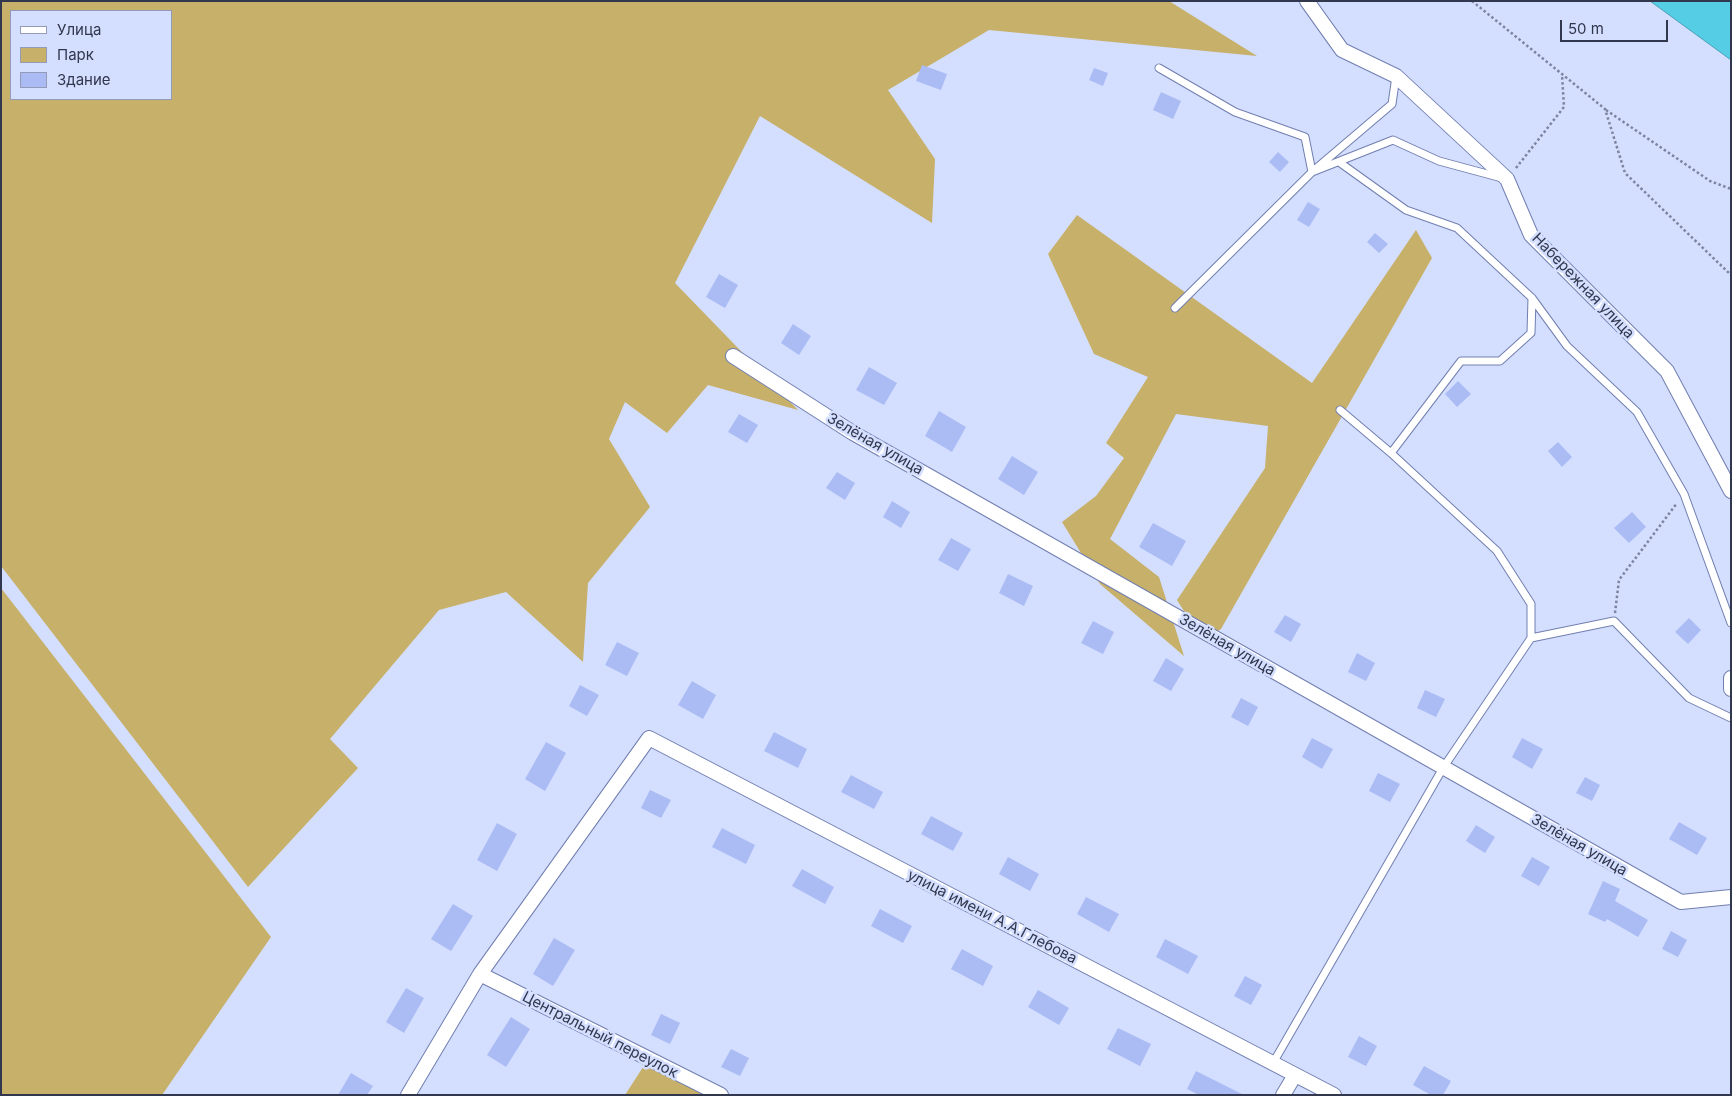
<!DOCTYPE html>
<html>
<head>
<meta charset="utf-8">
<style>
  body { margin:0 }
  #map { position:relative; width:1732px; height:1096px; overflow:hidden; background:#d4deff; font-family:Inter,sans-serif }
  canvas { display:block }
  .frame { position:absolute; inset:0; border:2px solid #31374c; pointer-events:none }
  .legend { position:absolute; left:10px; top:10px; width:162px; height:90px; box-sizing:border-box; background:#d4deff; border:1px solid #939bb7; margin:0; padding:6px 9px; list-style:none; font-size:15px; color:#31374c }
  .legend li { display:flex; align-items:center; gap:10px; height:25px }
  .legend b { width:25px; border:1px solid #939bb7 }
  .scale { position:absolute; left:1560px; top:20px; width:108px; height:22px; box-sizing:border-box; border:2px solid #31374c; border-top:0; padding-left:6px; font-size:15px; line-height:18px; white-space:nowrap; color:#31374c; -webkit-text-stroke:4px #d4deff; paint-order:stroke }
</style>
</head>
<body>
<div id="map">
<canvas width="1732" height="1096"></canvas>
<div class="frame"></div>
<ul class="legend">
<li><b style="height:6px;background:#fff"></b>Улица</li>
<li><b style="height:14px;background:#c7b069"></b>Парк</li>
<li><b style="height:14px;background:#abbcf5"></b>Здание</li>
</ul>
<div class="scale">50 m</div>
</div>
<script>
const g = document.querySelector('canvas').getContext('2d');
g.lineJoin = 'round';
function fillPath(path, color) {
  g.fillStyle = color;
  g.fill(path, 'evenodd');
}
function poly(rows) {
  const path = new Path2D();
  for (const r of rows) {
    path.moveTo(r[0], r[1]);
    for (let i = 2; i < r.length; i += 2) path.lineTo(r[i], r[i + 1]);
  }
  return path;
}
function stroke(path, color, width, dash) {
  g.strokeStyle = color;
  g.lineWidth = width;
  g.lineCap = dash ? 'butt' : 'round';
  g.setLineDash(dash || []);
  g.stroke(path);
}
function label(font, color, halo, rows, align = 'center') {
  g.font = font + ' Inter,sans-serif';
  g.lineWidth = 5;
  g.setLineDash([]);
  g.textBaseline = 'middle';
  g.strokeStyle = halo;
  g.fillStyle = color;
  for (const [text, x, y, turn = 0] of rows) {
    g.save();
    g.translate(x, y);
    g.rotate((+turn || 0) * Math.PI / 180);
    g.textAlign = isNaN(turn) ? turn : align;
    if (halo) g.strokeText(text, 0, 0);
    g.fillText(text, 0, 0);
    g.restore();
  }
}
const green = poly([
  [1,1,1169,1,1257,56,989,30,888,90,935,159,932,223,760,116,675,283,798,410,708,385,667,433,625,402,609,439,650,507,588,583,583,662,506,592,439,610,330,739,358,768,248,887,1,566],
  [11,11,171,11,171,99,11,99],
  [1077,215,1312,383,1416,230,1432,258,1221,629,1203,641,1177,600,1265,468,1268,426,1176,414,1110,539,1159,577,1184,656,1100,584,1062,522,1096,496,1124,458,1106,443,1148,377,1094,354,1048,254],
  [1,588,271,937,162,1095,1,1095],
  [645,1064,706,1095,625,1095]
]);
const water = poly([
  [1650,1,1731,1,1731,60,1650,1]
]);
const building = poly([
  [922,65,947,74,941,90,916,81],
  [1094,68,1108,73,1103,86,1089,80],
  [1161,92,1181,101,1173,119,1153,110],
  [1278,152,1289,162,1280,172,1269,162],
  [1308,202,1320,209,1309,227,1297,220],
  [1375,233,1388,244,1379,253,1367,242],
  [719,274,738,285,725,308,706,297],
  [793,324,811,336,799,355,781,343],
  [869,367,897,383,884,405,856,390],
  [1458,381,1471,394,1457,407,1445,394],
  [939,411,966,427,952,452,925,436],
  [739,414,758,425,747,443,728,432],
  [1558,442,1572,457,1562,467,1548,451],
  [1012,456,1038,472,1024,495,998,479],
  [837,472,855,483,845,500,826,488],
  [892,501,910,512,901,528,883,517],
  [1632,512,1646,527,1629,543,1614,528],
  [1153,523,1186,541,1172,566,1139,547],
  [951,538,971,549,958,571,938,560],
  [1008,574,1033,586,1024,606,999,593],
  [1285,615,1301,624,1291,642,1274,632],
  [1689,618,1701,630,1688,644,1675,632],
  [1093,621,1114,632,1103,654,1081,643],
  [617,642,639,653,627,676,605,665],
  [1357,653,1375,663,1366,681,1348,672],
  [1166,658,1184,669,1171,691,1153,681],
  [692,681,716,695,703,719,678,705],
  [580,685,599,695,587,716,569,706],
  [1425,690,1445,699,1436,717,1417,708],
  [1241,698,1258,707,1248,726,1231,717],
  [774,732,807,749,798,768,764,751],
  [1312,738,1333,749,1322,769,1302,757],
  [1522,738,1543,749,1532,769,1512,757],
  [546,742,566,753,545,791,525,779],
  [1378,773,1400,784,1390,802,1369,791],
  [851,775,883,792,874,809,841,792],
  [1585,777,1600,785,1592,801,1576,793],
  [650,790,671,800,661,818,641,808],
  [931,816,963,833,953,851,921,834],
  [1679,822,1707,838,1697,855,1669,839],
  [497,823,517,834,497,871,477,860],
  [1476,825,1495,837,1485,853,1466,841],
  [722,828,755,845,746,864,712,847],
  [1008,857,1039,874,1030,891,999,874],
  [1532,857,1550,867,1539,886,1521,876],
  [802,869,834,887,825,904,792,886],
  [1603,881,1620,889,1615,901,1648,920,1638,937,1607,919,1605,922,1588,914],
  [1086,897,1119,914,1109,932,1077,914],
  [453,904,473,916,451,951,431,939],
  [880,909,912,926,903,943,871,926],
  [1671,931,1687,940,1678,957,1662,949],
  [554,938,575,950,553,986,533,974],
  [1165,939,1198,956,1188,974,1156,957],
  [962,949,993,966,983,986,951,969],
  [1245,976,1262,985,1251,1005,1234,996],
  [406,988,424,998,404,1033,386,1022],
  [1038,990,1069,1008,1059,1025,1028,1007],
  [661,1014,680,1023,670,1044,651,1035],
  [511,1017,530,1029,506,1067,487,1055],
  [1118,1028,1151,1044,1140,1066,1107,1049],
  [1359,1036,1377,1046,1366,1066,1348,1057],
  [731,1049,749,1058,740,1076,721,1067],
  [1424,1066,1451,1081,1443,1095,1431,1095,1413,1085],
  [1196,1071,1244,1095,1199,1095,1187,1089],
  [351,1073,373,1086,367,1095,338,1095]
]);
const path = poly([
  [1472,1,1605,109,1625,173,1731,275],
  [1606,110,1710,181,1731,189],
  [1516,168,1564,107,1562,75],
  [1615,613,1619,580,1677,503]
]);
const service = poly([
  [1159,68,1235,112,1305,137,1312,172,1393,140,1439,161,1502,178],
  [1339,162,1406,210,1457,228,1532,298,1567,346,1637,412,1684,494,1731,623],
  [1175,308,1312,172,1392,104,1396,76],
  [1340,410,1391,453],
  [1531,638,1531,604,1497,551,1391,453,1461,361,1500,361,1531,333,1532,298],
  [1273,1063,1443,768,1531,638,1614,621,1689,698,1731,718]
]);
const minor = poly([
  [1307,1,1342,50,1396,76,1507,179,1531,235,1667,371,1731,491],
  [733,356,853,433,1681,902,1731,897],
  [1731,678,1731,689],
  [480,974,721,1095],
  [408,1095,480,974,649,738,1334,1095],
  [1283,1095,1295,1075]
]);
const streetNames = [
  ["Набережная улица",1583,286,46],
  ["Зелёная улица",875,444,30],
  ["Зелёная улица",1227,645,30],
  ["Зелёная улица",1579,845,30],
  ["улица имени А.А.Глебова",992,917,27],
  ["Центральный переулок",600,1035,27]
];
fillPath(green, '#c7b069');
fillPath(water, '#55cee5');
stroke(water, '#4aa1b7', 1);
fillPath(building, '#abbcf5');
stroke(service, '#717fb0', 9);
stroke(minor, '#717fb0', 16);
stroke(path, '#7c849e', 2.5, [2.5, 2.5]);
stroke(service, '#fff', 7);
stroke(minor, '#fff', 14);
label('15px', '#31374c', '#d4deff', streetNames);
</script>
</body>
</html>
